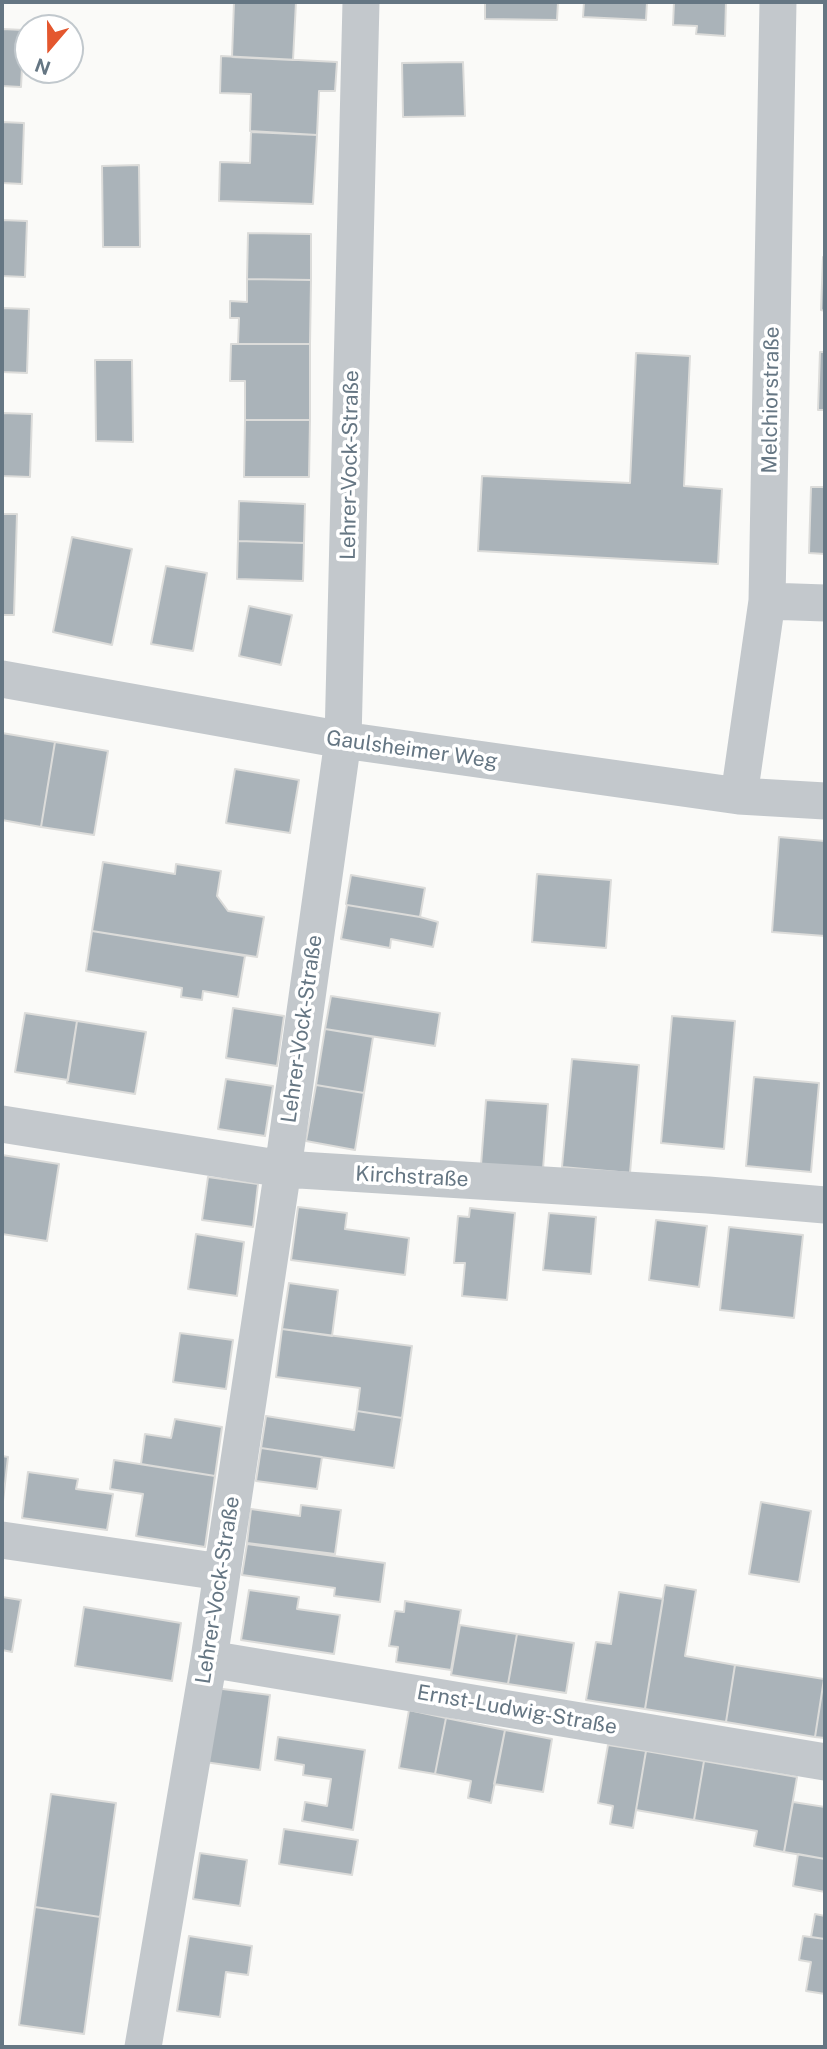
<!DOCTYPE html>
<html>
<head>
<meta charset="utf-8">
<style>
  body { margin:0 }
  #map { position:relative; width:827px; height:2049px; overflow:hidden; background:#fafaf8; font-family:"Public Sans",sans-serif }
  canvas { display:block }
  .frame { position:absolute; inset:0; border:4px solid #657683; pointer-events:none }
  .north { position:absolute; left:14px; top:14px; width:70px; height:70px; box-sizing:border-box; background:#fff; border:2px solid #c1c8cd; border-radius:50%; rotate:200deg; font-size:19px; font-weight:700; line-height:28px; text-align:center; color:#657683 }
  .north::after { content:''; display:block; margin:auto; width:24px; height:32px; background:#e4572e; clip-path:polygon(50% 0,100% 100%,50% 72%,0 100%) }
</style>
</head>
<body>
<div id="map">
<canvas width="827" height="2049"></canvas>
<div class="frame"></div>
<div class="north">N</div>
</div>
<script>
const g = document.querySelector('canvas').getContext('2d');
g.lineJoin = 'round';
function fillPath(path, color) {
  g.fillStyle = color;
  g.fill(path, 'evenodd');
}
function poly(rows) {
  const path = new Path2D();
  for (const r of rows) {
    path.moveTo(r[0], r[1]);
    for (let i = 2; i < r.length; i += 2) path.lineTo(r[i], r[i + 1]);
  }
  return path;
}
function stroke(path, color, width, dash) {
  g.strokeStyle = color;
  g.lineWidth = width;
  g.lineCap = dash ? 'butt' : 'round';
  g.setLineDash(dash || []);
  g.stroke(path);
}
function label(font, color, halo, rows, align = 'center') {
  g.font = font + ' "Public Sans",sans-serif';
  g.lineWidth = 7;
  g.setLineDash([]);
  g.textBaseline = 'middle';
  g.strokeStyle = halo;
  g.fillStyle = color;
  for (const [text, x, y, turn = 0] of rows) {
    g.save();
    g.translate(x, y);
    g.rotate((+turn || 0) * Math.PI / 180);
    g.textAlign = isNaN(turn) ? turn : align;
    if (halo) g.strokeText(text, 0, 0);
    g.fillText(text, 0, 0);
    g.restore();
  }
}
const building = poly([
  [234,2,296,2,293,60,232,57,234,2],
  [485,2,558,2,557,20,485,19,485,2],
  [584,2,647,2,646,20,583,17,584,2],
  [674,2,726,2,725,36,696,34,697,26,673,25,674,2],
  [2,29,24,30,21,87,2,86,2,29],
  [221,56,337,62,335,91,319,91,317,135,250,131,251,94,220,93,221,56],
  [463,62,465,116,403,117,402,63,463,62],
  [2,122,24,123,22,184,2,183,2,122],
  [251,132,317,135,313,204,219,201,220,162,250,163,251,132],
  [139,165,140,247,103,247,102,166,139,165],
  [2,220,27,221,25,277,2,276,2,220],
  [248,233,311,234,311,280,247,279,248,233],
  [823,257,825,258,825,311,821,310,823,257],
  [247,279,311,280,310,344,238,344,239,318,230,318,230,301,247,302,247,279],
  [2,308,29,309,27,373,2,372,2,308],
  [231,344,310,344,310,420,245,420,245,381,230,381,231,344],
  [820,352,825,352,825,410,818,410,820,352],
  [636,353,690,356,684,486,722,489,718,564,478,551,482,476,630,483,636,353],
  [95,360,132,360,133,442,96,441,95,360],
  [2,413,32,414,30,477,2,476,2,413],
  [245,420,310,420,309,477,244,477,245,420],
  [811,487,825,487,825,554,809,553,811,487],
  [239,501,305,504,304,543,238,541,239,501],
  [2,514,17,514,14,615,2,615,2,514],
  [72,537,132,549,112,645,53,632,72,537],
  [238,541,304,543,303,581,237,579,238,541],
  [166,566,207,573,193,651,151,644,166,566],
  [249,606,292,615,281,665,239,656,249,606],
  [2,733,55,742,41,827,2,820,2,733],
  [55,742,108,751,94,835,41,827,55,742],
  [235,769,299,780,290,833,226,823,235,769],
  [779,837,825,841,825,936,772,932,779,837],
  [103,862,175,874,176,864,221,871,217,896,228,911,264,917,257,957,92,931,103,862],
  [537,874,611,880,606,948,532,942,537,874],
  [351,875,425,888,420,917,347,905,346,904,351,875],
  [347,905,420,917,438,922,433,947,391,939,390,948,341,939,347,905],
  [92,931,245,956,238,997,203,991,202,1000,181,997,182,988,86,971,92,931],
  [331,996,440,1013,435,1046,325,1029,331,996],
  [233,1008,284,1016,277,1066,226,1058,233,1008],
  [25,1013,77,1021,68,1080,15,1072,25,1013],
  [672,1016,735,1021,724,1149,661,1143,672,1016],
  [77,1021,146,1032,135,1094,67,1083,77,1021],
  [325,1029,373,1037,364,1093,316,1085,325,1029],
  [572,1059,639,1065,630,1173,562,1167,572,1059],
  [754,1077,819,1083,811,1172,746,1166,754,1077],
  [226,1079,273,1086,265,1136,218,1129,226,1079],
  [316,1085,364,1093,355,1150,306,1141,316,1085],
  [486,1100,548,1104,543,1169,481,1165,486,1100],
  [2,1155,59,1164,47,1241,2,1234,2,1155],
  [208,1177,258,1184,253,1227,202,1220,208,1177],
  [298,1207,347,1213,345,1229,409,1238,405,1275,291,1260,298,1207],
  [470,1208,515,1213,507,1300,462,1296,465,1263,454,1263,458,1216,469,1217,470,1208],
  [549,1213,596,1217,591,1274,543,1270,549,1213],
  [656,1220,707,1226,699,1287,649,1280,656,1220],
  [729,1227,803,1235,794,1318,720,1310,729,1227],
  [196,1234,244,1242,237,1296,188,1289,196,1234],
  [289,1283,338,1290,332,1336,282,1329,289,1283],
  [282,1329,412,1346,402,1418,357,1411,360,1388,276,1377,282,1329],
  [180,1333,233,1340,226,1389,173,1382,180,1333],
  [357,1411,402,1418,394,1468,261,1448,266,1416,354,1430,357,1411],
  [175,1419,222,1427,215,1476,141,1464,145,1434,171,1438,175,1419],
  [261,1448,322,1457,317,1489,256,1481,261,1448],
  [2,1456,8,1457,2,1510,2,1456],
  [114,1460,215,1476,205,1547,136,1536,143,1494,110,1489,114,1460],
  [28,1472,78,1479,76,1489,113,1494,107,1530,22,1518,28,1472],
  [761,1502,811,1511,799,1582,749,1574,761,1502],
  [301,1505,341,1510,335,1554,247,1543,251,1509,300,1516,301,1505],
  [247,1544,385,1563,380,1602,334,1596,335,1588,242,1575,247,1544],
  [665,1585,696,1590,685,1656,735,1665,726,1722,645,1709,665,1585],
  [249,1590,299,1597,297,1609,340,1615,334,1654,241,1640,249,1590],
  [619,1592,663,1599,645,1709,586,1700,596,1642,611,1644,619,1592],
  [2,1597,21,1600,12,1652,2,1650,2,1597],
  [405,1601,461,1610,451,1670,396,1662,398,1647,389,1646,395,1611,404,1612,405,1601],
  [84,1607,181,1623,172,1681,75,1666,84,1607],
  [460,1625,517,1634,508,1684,451,1675,460,1625],
  [517,1634,574,1643,566,1693,508,1684,517,1634],
  [735,1665,824,1679,815,1737,726,1722,735,1665],
  [824,1679,825,1680,825,1738,815,1737,824,1679],
  [215,1688,270,1695,260,1770,205,1762,215,1688],
  [409,1710,446,1718,435,1774,399,1768,409,1710],
  [446,1718,505,1730,491,1803,468,1798,471,1781,435,1774,446,1718],
  [505,1730,552,1739,543,1792,494,1784,505,1730],
  [278,1737,365,1750,353,1830,302,1821,305,1802,327,1806,331,1779,303,1775,304,1765,275,1760,278,1737],
  [608,1745,646,1751,633,1828,610,1824,613,1806,598,1803,608,1745],
  [646,1751,704,1761,694,1820,636,1810,646,1751],
  [704,1761,797,1777,784,1852,754,1846,757,1831,694,1820,704,1761],
  [51,1794,116,1803,100,1917,35,1907,51,1794],
  [793,1802,825,1807,825,1859,784,1852,793,1802],
  [284,1829,358,1840,352,1875,279,1864,284,1829],
  [200,1853,247,1860,240,1906,193,1899,200,1853],
  [798,1854,825,1859,825,1892,793,1886,798,1854],
  [35,1907,100,1917,84,2034,19,2025,35,1907],
  [815,1914,825,1916,825,1939,811,1937,815,1914],
  [189,1936,252,1946,248,1975,226,1972,220,2017,177,2011,189,1936],
  [803,1936,825,1939,825,1994,806,1991,811,1962,799,1960,803,1936]
]);
const minor = poly([
  [767,601,825,603],
  [2,679,343,740,739,796,825,801],
  [739,796,767,601,778,2],
  [2,1124,283,1169,708,1195,825,1205],
  [2,1540,221,1572],
  [209,1659,825,1762],
  [143,2047,209,1659,283,1169,343,740,361,2]
]);
const streetNames = [
  ["Melchiorstraße",771,400,-89],
  ["Lehrer-Vock-Straße",350,465,-89],
  ["Gaulsheimer Weg",412,750,8],
  ["Lehrer-Vock-Straße",302,1029,-82],
  ["Kirchstraße",412,1177,3],
  ["Lehrer-Vock-Straße",218,1590,-81],
  ["Ernst-Ludwig-Straße",517,1710,10]
];
fillPath(building, '#aab3b9');
stroke(building, '#dcdcda', 2);
stroke(minor, '#c3c8cc', 37);
label('21px', '#657683', '#fff', streetNames);
</script>
</body>
</html>
